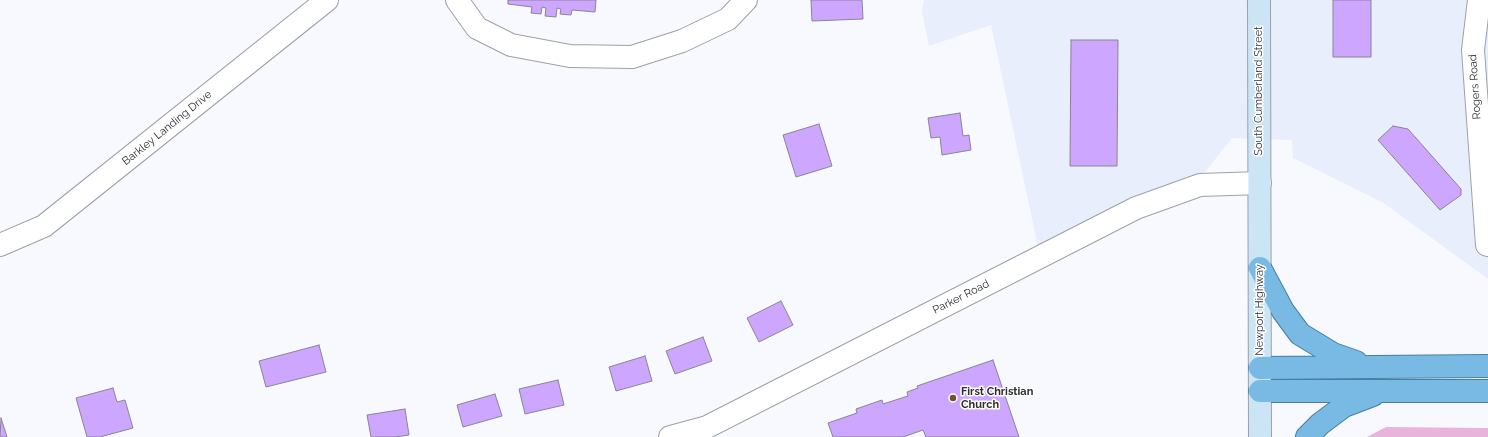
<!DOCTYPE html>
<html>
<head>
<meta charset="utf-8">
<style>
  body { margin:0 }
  canvas { display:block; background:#f7f9fe }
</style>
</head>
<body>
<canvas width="1488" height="437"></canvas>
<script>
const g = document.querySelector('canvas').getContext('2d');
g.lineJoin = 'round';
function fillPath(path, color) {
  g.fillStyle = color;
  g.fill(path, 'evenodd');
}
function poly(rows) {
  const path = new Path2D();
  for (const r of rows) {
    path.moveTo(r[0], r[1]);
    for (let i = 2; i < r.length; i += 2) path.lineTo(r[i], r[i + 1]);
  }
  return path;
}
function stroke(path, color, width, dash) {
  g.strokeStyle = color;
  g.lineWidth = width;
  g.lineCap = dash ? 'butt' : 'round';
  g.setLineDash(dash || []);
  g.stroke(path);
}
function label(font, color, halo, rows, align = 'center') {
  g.font = font + ' Raleway,sans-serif';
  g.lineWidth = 3;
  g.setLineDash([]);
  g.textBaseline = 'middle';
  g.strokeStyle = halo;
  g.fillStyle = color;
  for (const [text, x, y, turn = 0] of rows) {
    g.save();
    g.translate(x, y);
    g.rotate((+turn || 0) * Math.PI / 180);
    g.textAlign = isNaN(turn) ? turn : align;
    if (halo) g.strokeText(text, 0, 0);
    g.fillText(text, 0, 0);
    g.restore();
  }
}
const built = poly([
  [924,0,1488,0,1488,279,1382,202,1293,158,1292,140,1232,138,1205,172,1176,182,1038,247,991,25,929,46,922,11]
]);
const green = poly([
  [1386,427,1488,428,1488,437,1367,437]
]);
const building = poly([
  [508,0,596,0,595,12,572,10,571,15,560,14,561,9,557,8,556,17,545,16,546,8,542,7,541,14,531,13,532,7,508,4,508,0],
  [811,0,862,0,863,19,812,21,811,0],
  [1333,0,1371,0,1371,57,1333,57,1333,0],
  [1071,40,1118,40,1117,166,1070,166,1071,40],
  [960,113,963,136,969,135,971,150,942,155,940,137,931,138,928,118,960,113],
  [819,124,832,166,796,177,783,135,819,124],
  [1393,126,1408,129,1461,189,1461,195,1440,210,1378,140,1393,126],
  [781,301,793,325,759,342,747,318,781,301],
  [703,337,712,361,675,374,666,351,703,337],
  [319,345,326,372,266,387,259,361,319,345],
  [645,356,652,381,616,391,609,367,645,356],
  [993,360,1019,437,926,437,923,430,903,437,833,437,828,423,857,413,856,409,882,400,883,404,908,396,907,392,918,388,917,386,993,360],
  [558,380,564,405,525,414,519,389,558,380],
  [113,388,117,402,125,400,133,428,100,437,87,437,76,398,113,388],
  [495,394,502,416,463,427,457,405,495,394],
  [405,409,409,435,395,437,371,437,367,415,405,409],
  [1,418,7,437,0,437,1,418]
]);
const minor = poly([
  [457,0,477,28,511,45,570,56,632,57,682,41,728,19,746,0],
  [1479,0,1473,50,1487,245],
  [0,245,44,226,327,0],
  [670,437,707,427,1136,208,1200,185,1260,183]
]);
const secondary = poly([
  [1259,0,1260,437]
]);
const trunk = poly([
  [1260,268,1283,311,1300,334,1333,354,1356,362],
  [1260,368,1488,366],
  [1260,391,1488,391],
  [1307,437,1320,424,1344,406,1373,395]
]);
const markers = [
  [953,398,4,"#715127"]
];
const streetNames = [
  ["Rogers Road",1475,87,-94],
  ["South Cumberland Street",1259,91,-90],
  ["Barkley Landing Drive",167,128,-39],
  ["Parker Road",961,297,-27],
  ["Newport Highway",1260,310,-90]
];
const poiNames = [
  ["First Christian",961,392],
  ["Church",961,405]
];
fillPath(built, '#e9eefd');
fillPath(green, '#e9b4dc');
fillPath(building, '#cca6ff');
stroke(building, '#898590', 1);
stroke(minor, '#9da0ab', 24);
stroke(secondary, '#9da0ab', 24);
stroke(trunk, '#487ea2', 24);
stroke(minor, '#fff', 22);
stroke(secondary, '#cce5f5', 22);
stroke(trunk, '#78bae4', 22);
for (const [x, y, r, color] of markers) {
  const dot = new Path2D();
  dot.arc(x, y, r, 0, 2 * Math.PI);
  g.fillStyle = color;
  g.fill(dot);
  stroke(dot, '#fff', 1.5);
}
label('11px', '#2d2e33', '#fff', streetNames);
label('bold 11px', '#2d2e33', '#fff', poiNames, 'left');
</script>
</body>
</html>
